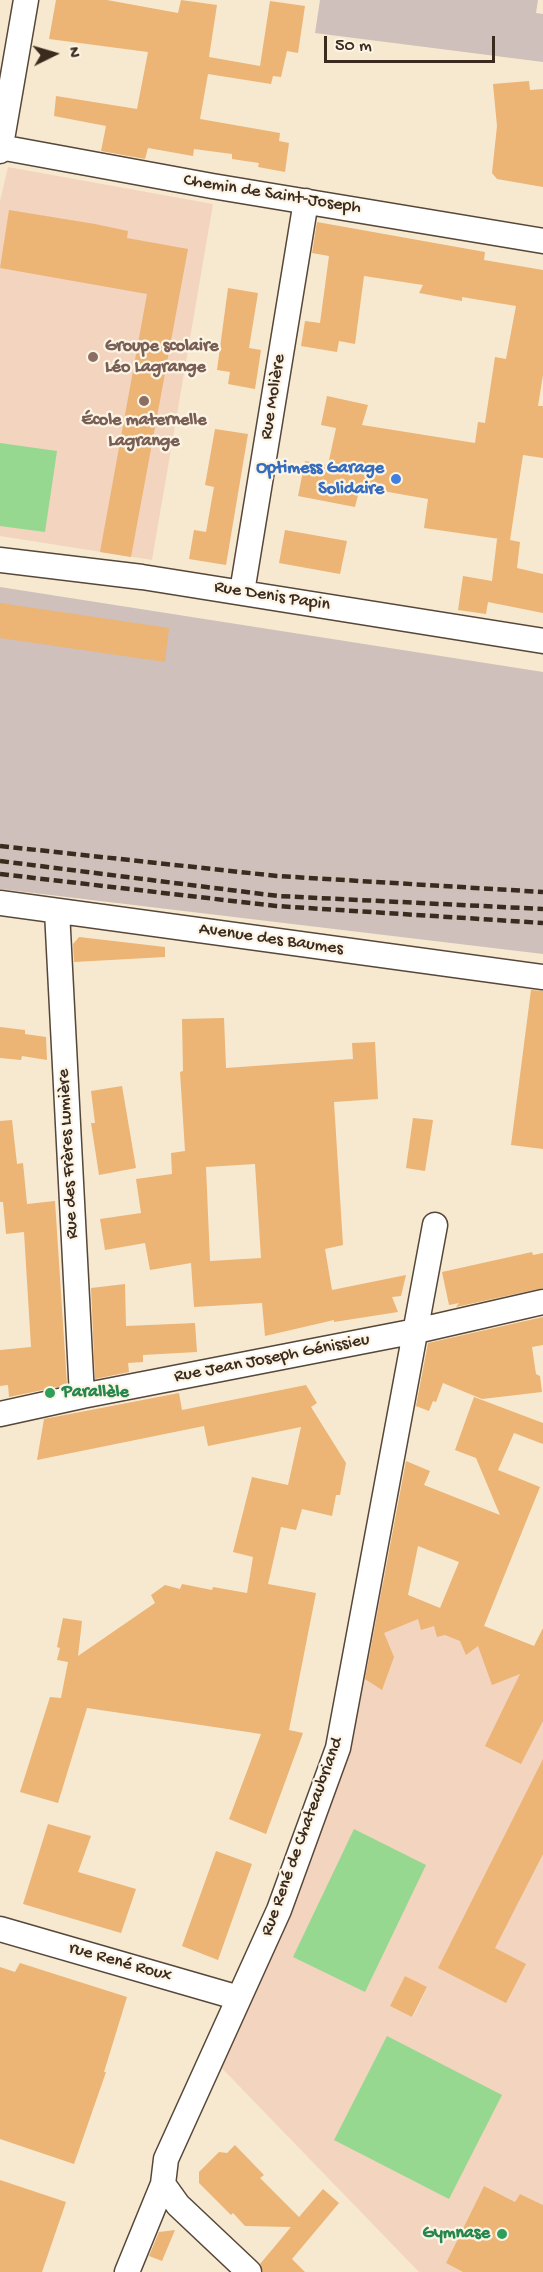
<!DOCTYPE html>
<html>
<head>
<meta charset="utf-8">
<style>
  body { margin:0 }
  #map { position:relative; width:543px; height:2272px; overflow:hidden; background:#f6e9d0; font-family:"Gochi Hand",sans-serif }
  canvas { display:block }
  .north { position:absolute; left:24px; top:24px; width:60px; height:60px; -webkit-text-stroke:4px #fcf5e5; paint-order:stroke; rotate:85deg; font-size:16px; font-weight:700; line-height:24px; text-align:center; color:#3b2a1e }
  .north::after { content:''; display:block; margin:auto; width:21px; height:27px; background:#3b2a1e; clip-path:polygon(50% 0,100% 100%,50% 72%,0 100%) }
  .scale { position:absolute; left:324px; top:36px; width:171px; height:27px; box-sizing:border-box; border:3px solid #3b2a1e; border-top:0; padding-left:8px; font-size:18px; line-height:21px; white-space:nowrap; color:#3b2a1e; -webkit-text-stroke:4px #fcf5e5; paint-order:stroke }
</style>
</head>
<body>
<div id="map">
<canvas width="543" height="2272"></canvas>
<div class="north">N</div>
<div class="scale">50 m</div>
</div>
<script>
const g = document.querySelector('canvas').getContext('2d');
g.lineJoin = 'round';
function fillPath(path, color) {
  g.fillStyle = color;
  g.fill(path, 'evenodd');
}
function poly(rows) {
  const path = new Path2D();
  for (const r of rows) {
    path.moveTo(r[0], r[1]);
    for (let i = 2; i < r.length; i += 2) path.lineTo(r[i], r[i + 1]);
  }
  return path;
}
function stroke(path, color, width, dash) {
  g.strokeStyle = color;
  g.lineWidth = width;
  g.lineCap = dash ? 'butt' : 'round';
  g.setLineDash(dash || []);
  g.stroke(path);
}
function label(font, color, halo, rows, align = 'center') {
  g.font = font + ' "Gochi Hand",sans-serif';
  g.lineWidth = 4.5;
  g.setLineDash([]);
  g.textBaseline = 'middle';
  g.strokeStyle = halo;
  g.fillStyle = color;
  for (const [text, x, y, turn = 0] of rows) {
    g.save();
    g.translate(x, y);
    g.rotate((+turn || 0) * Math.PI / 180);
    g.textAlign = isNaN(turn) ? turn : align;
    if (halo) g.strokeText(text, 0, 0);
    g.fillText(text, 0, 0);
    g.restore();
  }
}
const built = poly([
  [8,167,213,204,152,560,0,536,0,201],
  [369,1579,543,1650,543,2205,520,2194,515,2202,484,2186,446,2263,463,2272,419,2272,212,2058,338,1749],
  [405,1976,427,1988,413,2017,390,2006]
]);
const industrial = poly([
  [320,0,538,0,536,13,543,14,543,62,315,33],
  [0,587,543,672,543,954,0,889]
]);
const green = poly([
  [0,443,57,451,45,532,0,526],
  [354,1829,426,1865,365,1992,293,1957],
  [387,2036,502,2095,449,2199,334,2140]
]);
const building = poly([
  [56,0,107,0,178,13,181,0,217,5,209,57,260,66,270,1,305,6,298,53,287,51,281,77,273,76,271,84,208,74,200,119,280,133,279,141,289,143,285,172,258,167,259,163,232,159,232,154,194,149,193,156,148,148,145,159,101,151,106,126,54,116,56,96,137,109,148,52,49,39],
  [529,81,530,90,543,89,543,187,497,179,492,173,497,126,493,84],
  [9,210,95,224,128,231,127,238,188,249,131,557,100,552,147,294,0,268],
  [317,222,485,252,484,260,543,270,543,375,538,406,543,406,543,458,523,455,510,540,520,542,517,568,543,574,543,613,488,602,486,614,458,610,463,576,492,581,497,539,500,539,424,528,428,499,360,487,355,507,298,496,305,461,328,465,336,428,321,425,327,396,368,405,362,425,475,443,478,422,485,423,495,357,506,359,516,306,462,297,462,301,419,293,423,285,364,276,355,344,339,341,337,352,301,346,305,321,320,323,329,256,312,253],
  [228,288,258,293,249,348,261,350,255,389,228,384,230,372,217,370],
  [215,429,248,434,226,565,189,559,194,530,206,532,214,487,205,485],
  [285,530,347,541,340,574,279,563],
  [0,603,169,628,165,662,0,638],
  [79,937,165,947,165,957,74,962,73,944],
  [531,990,543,991,543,1149,511,1145],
  [224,1018,226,1068,353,1059,352,1043,375,1042,378,1099,334,1102,343,1245,325,1249,332,1290,406,1275,401,1296,392,1297,398,1312,334,1322,334,1320,265,1336,262,1303,194,1307,191,1263,150,1270,145,1243,105,1250,100,1219,141,1213,136,1179,172,1174,171,1153,185,1151,180,1072,183,1071,182,1019],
  [255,1164,261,1258,210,1261,206,1167],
  [0,1027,25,1030,25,1034,46,1037,47,1060,22,1056,21,1060,0,1058],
  [122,1086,136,1168,99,1175,91,1123,95,1123,91,1091],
  [413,1118,433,1120,425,1171,406,1168],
  [12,1120,17,1164,23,1163,27,1204,55,1201,67,1385,9,1397,8,1385,0,1386,0,1350,31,1347,24,1232,6,1234,3,1202,0,1202,0,1121],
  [532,1252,533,1255,543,1253,543,1288,456,1307,459,1303,449,1305,442,1272],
  [125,1284,126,1326,195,1323,197,1352,143,1355,143,1362,128,1363,129,1372,95,1379,91,1288],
  [543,1317,543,1345,532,1347,536,1374,540,1376,542,1392,482,1399,443,1383,436,1402,433,1401,429,1411,416,1406,428,1343],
  [306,1385,317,1403,311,1407,346,1463,340,1495,336,1495,332,1516,302,1509,296,1530,281,1527,268,1584,316,1593,289,1730,303,1733,266,1834,229,1819,261,1734,87,1708,58,1803,20,1792,50,1697,61,1698,68,1662,57,1660,60,1648,57,1647,63,1618,82,1621,78,1656,155,1603,151,1595,165,1585,180,1589,182,1584,212,1590,213,1587,247,1593,253,1557,233,1552,252,1477,288,1485,301,1427,208,1446,204,1426,37,1460,44,1419,179,1393,182,1410],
  [474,1397,543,1423,543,1444,514,1433,498,1470,540,1487,484,1626,534,1646,543,1628,543,1721,521,1764,485,1746,520,1674,492,1685,478,1646,466,1655,460,1641,445,1635,437,1637,434,1626,421,1630,418,1619,384,1633,394,1657,382,1690,365,1679,406,1461,430,1471,424,1485,500,1515,476,1458,455,1450],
  [418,1546,459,1562,440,1608,408,1595],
  [543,1759,543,1854,495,1948,526,1964,506,2003,438,1968],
  [48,1824,91,1836,78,1872,136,1889,121,1933,23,1904],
  [216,1851,252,1864,218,1960,182,1946],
  [20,1963,127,1997,104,2072,106,2072,74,2164,0,2139,0,1967,15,1972],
  [405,1976,427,1987,412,2017,390,2006],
  [235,2145,264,2175,260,2178,299,2217,323,2189,339,2203,292,2259,305,2272,263,2272,260,2264,291,2227,245,2226,233,2213,231,2215,199,2183,199,2172,219,2152,227,2153],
  [0,2180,66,2202,42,2272,0,2272],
  [484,2186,515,2202,520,2194,543,2205,543,2272,463,2272,446,2263],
  [175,2230,162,2261,149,2256,159,2232]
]);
const minor = poly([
  [0,147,212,186,543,241],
  [0,151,26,0],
  [0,560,142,577,543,641],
  [242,592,306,201],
  [0,903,543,977],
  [57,911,82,1396],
  [0,1414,82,1396,416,1331,543,1302],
  [0,1929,239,1998],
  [163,2184,178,2205,249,2272],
  [127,2272,163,2184,166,2159,279,1910,338,1748,435,1225]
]);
const rail = poly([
  [0,846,277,876,543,892],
  [0,861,278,896,543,909],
  [0,874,276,906,543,923]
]);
const markers = [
  [93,357,6,"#8d6e63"],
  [144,401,6,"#8d6e63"],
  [396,479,6,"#3f7fe0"],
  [50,1393,6,"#2e9e5b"],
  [502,2234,6,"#2e9e5b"]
];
const streetNames = [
  ["Chemin de Saint-Joseph",272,195,9],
  ["Rue Molière",274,397,-81],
  ["Rue Denis Papin",272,597,9],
  ["Avenue des Baumes",271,940,8],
  ["Rue des Frères Lumière",69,1154,-93],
  ["Rue Jean Joseph Génissieu",272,1359,-11],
  ["Rue René de Chateaubriand",303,1837,-70],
  ["rue René Roux",120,1963,16]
];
const educationNames = [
  ["Groupe scolaire",105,347],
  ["Léo Lagrange",105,368],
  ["École maternelle",144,421,"center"],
  ["Lagrange",144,442,"center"]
];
const shopNames = [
  ["Optimess Garage",384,469],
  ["Solidaire",384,490]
];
const leisureNames = [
  ["Parallèle",62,1393],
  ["Gymnase",490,2234,"right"]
];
fillPath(built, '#f3d4bf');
fillPath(industrial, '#cfc0bb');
fillPath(green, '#96d88f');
fillPath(building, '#ecb475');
stroke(minor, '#574739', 27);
stroke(minor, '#fff', 24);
stroke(rail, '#3b2a1e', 4.5, [9, 4.5]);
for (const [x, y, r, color] of markers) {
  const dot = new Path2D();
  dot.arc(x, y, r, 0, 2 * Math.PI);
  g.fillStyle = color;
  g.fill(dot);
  stroke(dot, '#fcf5e5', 2);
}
label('18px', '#3b2a1e', '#fcf5e5', streetNames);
label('bold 18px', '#785e54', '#fcf5e5', educationNames, 'left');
label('bold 18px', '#366cbe', '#fcf5e5', shopNames, 'right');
label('bold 18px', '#27864d', '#fcf5e5', leisureNames, 'left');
</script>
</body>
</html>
